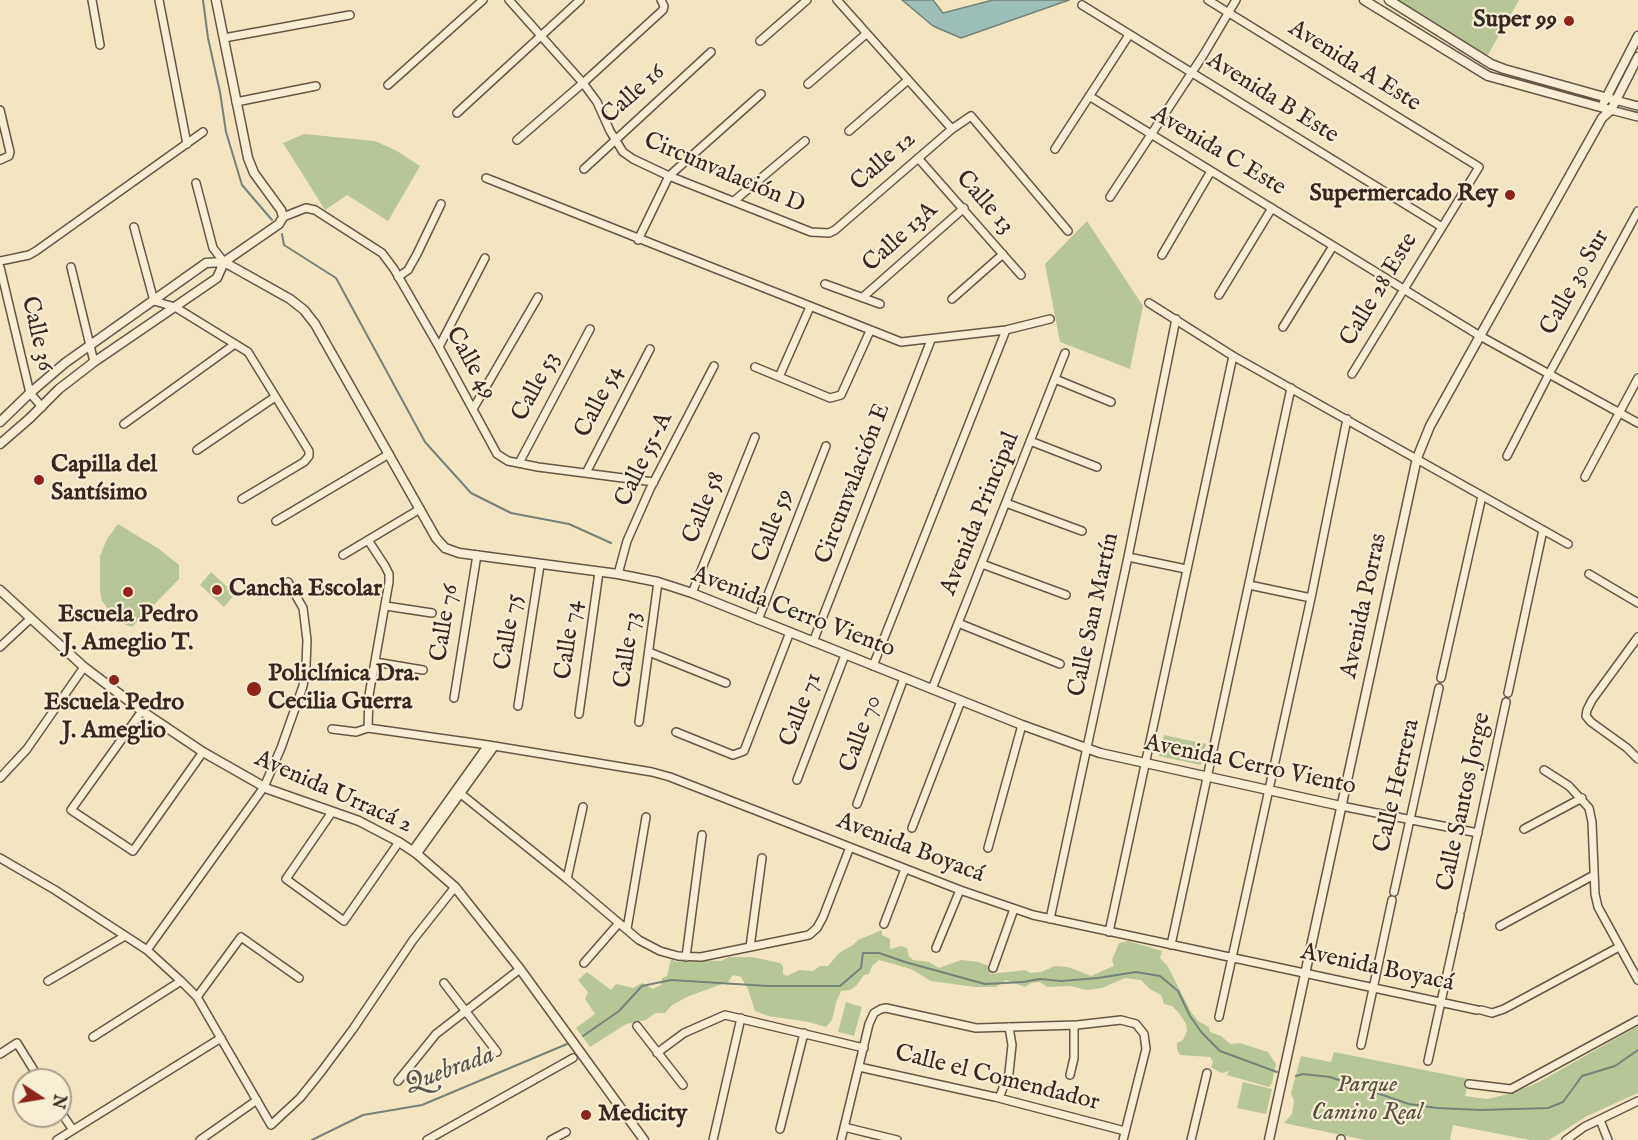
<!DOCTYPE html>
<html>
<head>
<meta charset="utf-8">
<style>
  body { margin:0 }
  #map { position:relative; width:1638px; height:1140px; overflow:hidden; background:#f3e5bf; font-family:"IM FELL English",serif }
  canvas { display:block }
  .north { position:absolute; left:12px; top:1068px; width:60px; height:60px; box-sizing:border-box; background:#f7eed5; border:2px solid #aa9e8d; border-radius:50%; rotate:102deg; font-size:16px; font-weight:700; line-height:24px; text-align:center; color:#372720 }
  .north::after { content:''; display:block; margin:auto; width:21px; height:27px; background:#8f2418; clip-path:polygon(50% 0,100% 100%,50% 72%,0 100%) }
</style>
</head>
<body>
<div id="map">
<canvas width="1638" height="1140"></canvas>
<div class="north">N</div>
</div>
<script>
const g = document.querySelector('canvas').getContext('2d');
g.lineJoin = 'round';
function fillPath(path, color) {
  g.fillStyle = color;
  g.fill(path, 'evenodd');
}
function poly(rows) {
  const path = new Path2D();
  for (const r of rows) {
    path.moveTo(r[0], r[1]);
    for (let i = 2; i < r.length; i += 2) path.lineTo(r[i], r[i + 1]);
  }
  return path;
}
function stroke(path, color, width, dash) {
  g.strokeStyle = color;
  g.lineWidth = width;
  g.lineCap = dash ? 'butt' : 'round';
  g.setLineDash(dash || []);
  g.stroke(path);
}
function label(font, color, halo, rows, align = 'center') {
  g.font = font + ' "IM FELL English",serif';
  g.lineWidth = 4.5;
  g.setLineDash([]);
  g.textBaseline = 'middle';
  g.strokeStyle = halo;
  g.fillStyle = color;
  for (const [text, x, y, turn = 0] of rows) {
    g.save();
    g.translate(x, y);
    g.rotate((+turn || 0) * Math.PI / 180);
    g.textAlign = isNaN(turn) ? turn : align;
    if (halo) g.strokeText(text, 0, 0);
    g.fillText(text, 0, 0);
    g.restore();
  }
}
const green = poly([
  [1389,0,1519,0,1485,60],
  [304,134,375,141,397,151,420,166,388,221,347,195,325,210,283,143],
  [1087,221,1143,306,1130,369,1060,342,1045,264],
  [118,524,159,549,179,565,179,579,132,627,121,623,112,614,102,601,100,589,100,556,107,539],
  [211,572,235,594,224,607,200,585],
  [1164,735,1206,744,1201,765,1159,756],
  [882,930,882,935,890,939,890,949,901,946,907,948,909,956,913,960,929,962,939,968,961,960,978,962,989,966,990,974,1026,970,1030,973,1041,972,1055,966,1068,967,1091,976,1114,966,1112,960,1119,943,1128,941,1162,951,1160,958,1167,965,1191,1012,1198,1021,1209,1027,1210,1032,1221,1036,1230,1044,1240,1043,1268,1052,1276,1064,1272,1083,1269,1087,1227,1075,1229,1071,1223,1073,1219,1072,1211,1067,1213,1062,1210,1057,1180,1055,1177,1049,1177,1043,1183,1040,1187,1031,1186,1024,1179,1013,1172,1006,1164,1004,1161,995,1150,989,1141,980,1125,978,1102,988,1087,990,1070,986,1047,987,1040,982,1031,983,1025,987,1006,980,996,987,975,987,931,981,911,969,879,960,872,966,869,974,864,975,856,986,850,990,841,991,836,1003,832,1020,826,1027,809,1022,768,1016,755,1011,748,989,741,977,733,975,728,982,689,996,672,1005,665,1013,655,1013,646,1020,626,1024,590,1047,576,1028,595,1014,585,999,588,992,578,980,587,972,611,990,616,984,633,988,642,983,653,989,661,985,662,978,667,976,671,959,676,962,687,960,721,961,729,957,752,957,780,963,783,966,783,974,787,976,799,970,813,971,820,966,828,966,839,953,853,945,858,940],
  [846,1002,862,1007,854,1036,838,1032],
  [1638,1026,1638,1093,1587,1116,1549,1140,1530,1140,1453,1125,1450,1140,1365,1140,1284,1123,1292,1114,1294,1101,1291,1093,1301,1056,1331,1062,1334,1052,1469,1079,1465,1096,1487,1099,1513,1093,1539,1082],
  [1243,1082,1272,1089,1266,1114,1237,1108]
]);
const water = poly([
  [902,0,933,0,943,13,993,0,1069,0,961,38,933,26,902,0]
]);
const stream = poly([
  [203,0,208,38,220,92,226,132,242,185,272,220],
  [282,234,284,245,336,278,425,442,471,493,511,513,569,524,611,543],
  [583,1036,619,1011,642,986,671,980,768,986,840,986,861,968,863,953,879,953,905,962,985,984,1023,982,1040,979,1061,981,1098,978,1136,972,1160,976,1178,991,1190,1016,1202,1033,1220,1051,1277,1072],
  [1296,1076,1303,1074,1330,1077,1409,1104,1437,1108,1481,1110,1548,1108,1563,1102,1582,1076,1615,1066,1638,1050],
  [312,1140,363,1115,422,1105,567,1044]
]);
const minor = poly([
  [92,0,100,45],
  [159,0,187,144],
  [509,0,583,83,597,102,610,131,623,152,633,159,669,176,811,232,829,233,835,230,952,129,971,116,1068,231],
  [837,0,952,129],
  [1208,0,1479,167,1352,374],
  [1082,5,1442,227],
  [224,38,350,15],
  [760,41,807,0],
  [808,84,866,34],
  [388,85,483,0],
  [1089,96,1480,336,1638,423],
  [1615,100,1638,106],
  [236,102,316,86],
  [0,110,10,152,9,156,0,160],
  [1611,110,1638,117],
  [457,113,580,0],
  [849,131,908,80],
  [517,140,583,83,663,10,664,6,661,0],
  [1055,149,1129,35],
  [918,158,1021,275],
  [584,169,711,52],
  [486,178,901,342,1006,330,1050,319],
  [196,183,213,248,224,262],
  [1110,197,1204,54,1236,0],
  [734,201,805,141],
  [283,217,306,208,315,210,382,253,394,269,439,347,497,454,508,461,538,467,654,482],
  [134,227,154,301,175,307,248,352,309,451,309,456,304,462,242,499],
  [638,240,669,176,761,94],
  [1162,255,1211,171],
  [0,261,29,255,36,251,203,132],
  [0,267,30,393,42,407],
  [71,267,94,362],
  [398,277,408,270,417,254,441,204],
  [825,284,880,304],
  [1219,295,1272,208],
  [863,297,964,208],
  [952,299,1003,254],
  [1149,303,1233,356,1568,544],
  [1283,327,1333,246],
  [439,347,485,258],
  [755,367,830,398,841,395,870,331],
  [779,377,810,307],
  [1055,379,1111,402],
  [473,409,538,297],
  [124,424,235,344],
  [1030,441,1097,467],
  [197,450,275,397],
  [1507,456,1549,374,1638,211],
  [519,463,590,329],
  [586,473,650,349],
  [1585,477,1638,378],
  [1006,503,1082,531],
  [276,521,389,454],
  [343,555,420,509],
  [1128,557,1186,569],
  [982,564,1066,595],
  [618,574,627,541,650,489,714,366],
  [1589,574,1638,603],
  [1249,585,1311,598],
  [692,593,755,437],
  [386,606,432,613],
  [758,620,826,446],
  [958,623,1060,664],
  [1638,637,1592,700,1587,710,1586,716,1591,722,1627,748,1638,759],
  [813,642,931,340],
  [0,647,30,619],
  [649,652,726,683],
  [375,662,423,670],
  [873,666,1006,330],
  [1441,678,1482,496],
  [932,689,1065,353],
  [1508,693,1543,530],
  [454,698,477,555],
  [518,706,540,565],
  [142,711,71,810,133,851,203,752],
  [579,714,599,572],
  [639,722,658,582],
  [368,728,369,695,389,582,389,574,385,566,368,540],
  [332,729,356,732,368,728,488,745,652,772,670,777,960,890,1033,915,1477,1010],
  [676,732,733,755,744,751,790,632],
  [1544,770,1569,786,1589,808,1592,822,1595,894,1598,907,1638,980],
  [0,778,27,749,84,667],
  [797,780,845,655],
  [456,790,567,879,639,940,660,951,678,956,701,957,809,935,817,928,823,917,850,847],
  [857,804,904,678],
  [1341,806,1478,833],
  [332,812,286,879,344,921,399,842],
  [912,828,961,701],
  [1524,829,1582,798],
  [988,848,1022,725],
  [413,850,488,745],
  [417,854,494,747],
  [0,858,55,890,147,950,181,981,197,997,271,1125,300,1098,321,1072,353,1029,413,940,455,887],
  [567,879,583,807],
  [1394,892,1439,688],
  [1461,910,1506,702],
  [1050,919,1128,557,1176,319],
  [884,924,905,869],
  [1500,926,1594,875],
  [627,929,646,817],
  [1109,932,1233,356],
  [1171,945,1291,388],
  [750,947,762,858],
  [936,948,960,890],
  [147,950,264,787,281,748,303,686,306,666,307,640,303,608,288,582],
  [686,957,702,835],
  [584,963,619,923],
  [993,968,1014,909],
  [48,981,125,936],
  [444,983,497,1052],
  [197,997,241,937,299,978],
  [1481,1010,1492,1013,1504,1009,1619,947],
  [1219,1017,1311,598,1347,419],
  [637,1026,683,1085],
  [93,1037,181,981],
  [1361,1045,1392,900],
  [657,1053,684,1033,725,1015,864,1048],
  [0,1054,17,1043,40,1080],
  [1428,1061,1460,915],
  [859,1067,995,1097,1125,1131],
  [1070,1075,1074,1058,1074,1025],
  [398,1081,436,1034,520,969],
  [1469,1084,1511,1089,1638,1020],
  [999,1098,1009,1073,1012,1045,1009,1027],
  [60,1111,73,1130],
  [1600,1120,1608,1140],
  [844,1127,897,1140],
  [780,1129,804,1033],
  [57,1140,221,1038],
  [200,1140,257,1100],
  [427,1140,573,1058],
  [551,1140,566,1132],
  [713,1140,741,1018],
  [841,1140,869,1024,874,1013,881,1009,886,1008,976,1028,1077,1025,1121,1020,1136,1024,1144,1034,1146,1049,1123,1140],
  [1191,1140,1207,1073],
  [1341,1140,1341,1139],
  [1566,1140,1584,1127,1638,1101]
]);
const tertiary = poly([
  [1364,0,1488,76,1611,110],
  [1389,0,1491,64,1504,69,1615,100],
  [1604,102,1638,36],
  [0,422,30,393,65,363,206,263,224,262,290,299,304,310,315,324,436,538,445,548,459,553,618,574,658,582,692,593,1022,725,1100,753,1341,806],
  [0,444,30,418,59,389,94,362,217,278,224,262,279,224,283,217,281,210,254,173,248,158,216,0],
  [0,590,84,667,142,711,203,752,268,789,359,821,399,842,417,854,455,887,520,969,644,1140],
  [1269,1140,1417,458,1430,426,1480,336,1602,118,1611,110,1638,57]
]);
const markers = [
  [1569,21,6,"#8f2418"],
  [1510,195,6,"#8f2418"],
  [39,480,6,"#8f2418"],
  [217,590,6,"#8f2418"],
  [128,592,6,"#8f2418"],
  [114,680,6,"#8f2418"],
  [254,689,8,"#8f2418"],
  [586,1115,6,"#8f2418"]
];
const poiNames = [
  ["Super 99",1557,21,"right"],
  ["Supermercado Rey",1498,195,"right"],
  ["Capilla del",51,466],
  ["Santísimo",51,494],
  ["Cancha Escolar",229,590],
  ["Escuela Pedro",128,616,"center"],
  ["J. Ameglio T.",128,644,"center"],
  ["Policlínica Dra.",268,675],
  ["Cecilia Guerra",268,703],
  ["Escuela Pedro",114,704,"center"],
  ["J. Ameglio",114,732,"center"],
  ["Medicity",598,1115]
];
const streetNames = [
  ["Avenida A Este",1354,67,32],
  ["Calle 16",634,95,-42],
  ["Avenida B Este",1272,99,32],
  ["Avenida C Este",1218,152,31],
  ["Calle 12",884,162,-41],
  ["Circunvalación D",724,174,23],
  ["Calle 13",984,203,49],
  ["Calle 13A",901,238,-42],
  ["Calle 30 Sur",1576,283,-61],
  ["Calle 28 Este",1380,290,-59],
  ["Calle 36",36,334,77],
  ["Calle 49",470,364,61],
  ["Calle 53",537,387,-62],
  ["Calle 54",600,402,-63],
  ["Calle 55-A",645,460,-64],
  ["Circunvalación E",854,484,-69],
  ["Calle 58",705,508,-68],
  ["Avenida Principal",981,514,-68],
  ["Calle 59",774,526,-69],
  ["Avenida Porras",1365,606,-78],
  ["Avenida Cerro Viento",793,613,21],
  ["Calle San Martín",1095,615,-78],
  ["Calle 76",446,623,-81],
  ["Calle 75",510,632,-81],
  ["Calle 74",570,640,-82],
  ["Calle 73",629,650,-82],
  ["Calle 71",802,710,-69],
  ["Calle 70",862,734,-70],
  ["Avenida Cerro Viento",1250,766,12],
  ["Calle Herrera",1398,786,-77],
  ["Avenida Urracá 2",333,793,24],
  ["Calle Santos Jorge",1465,802,-78],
  ["Avenida Boyacá",910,849,21],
  ["Avenida Boyacá",1377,969,12],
  ["Calle el Comendador",997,1079,14]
];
const parkNames = [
  ["Parque",1367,1086],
  ["Camino Real",1367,1114]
];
const waterNames = [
  ["Quebrada",450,1071,-20]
];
fillPath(green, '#b6c695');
fillPath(water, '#9cbeb7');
stroke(water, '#74827b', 1.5);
stroke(stream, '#74827b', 2);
stroke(minor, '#665648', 10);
stroke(tertiary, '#665648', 11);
stroke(minor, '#f7eed5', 7);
stroke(tertiary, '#f7eed5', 8);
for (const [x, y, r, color] of markers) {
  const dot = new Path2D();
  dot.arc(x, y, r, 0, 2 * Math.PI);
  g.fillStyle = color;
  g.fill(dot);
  stroke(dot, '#f7eed5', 2);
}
label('bold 24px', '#372720', '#f7eed5', poiNames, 'left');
label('24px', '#372720', '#f7eed5', streetNames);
label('italic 24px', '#574f3d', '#f7eed5', parkNames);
label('italic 26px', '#55544d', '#f7eed5', waterNames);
</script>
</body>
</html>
